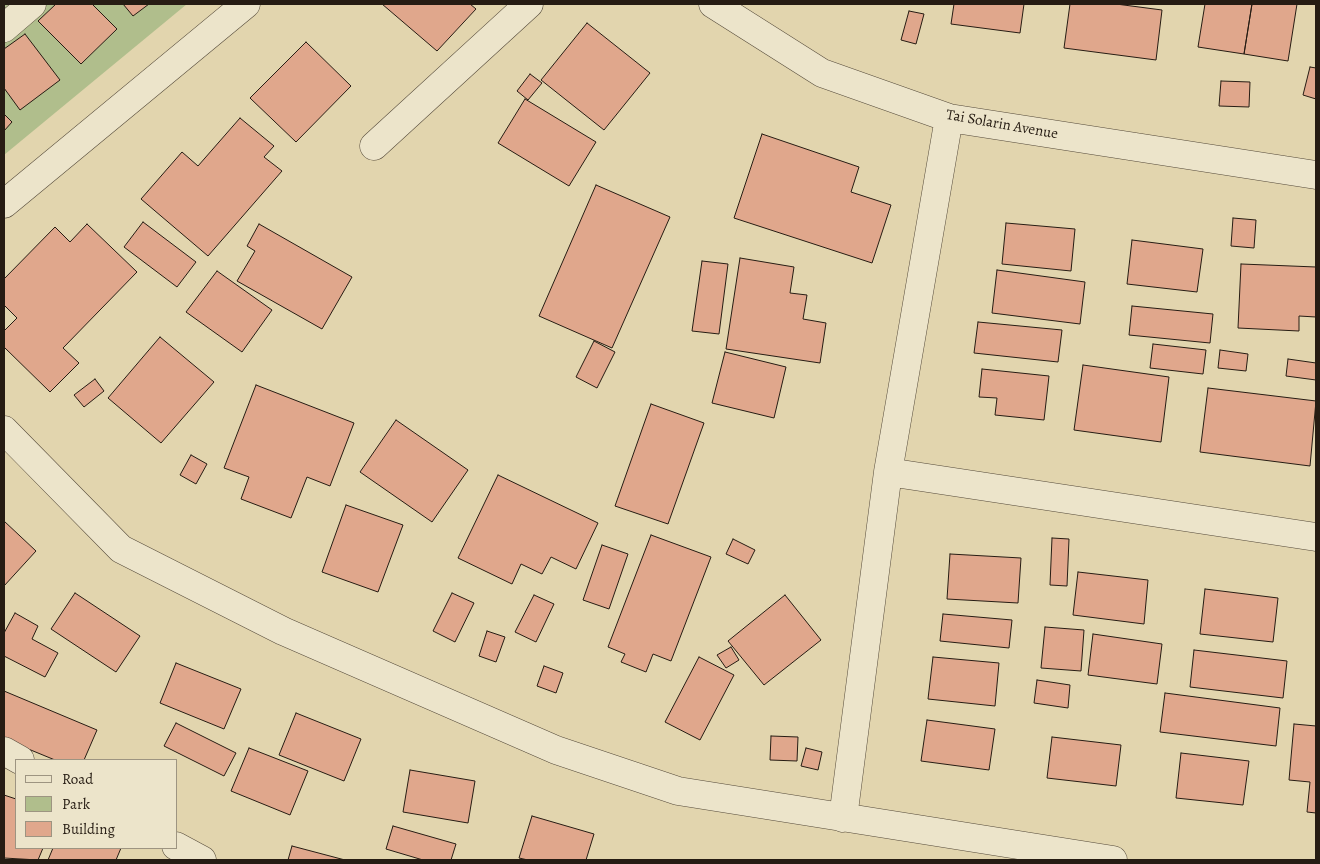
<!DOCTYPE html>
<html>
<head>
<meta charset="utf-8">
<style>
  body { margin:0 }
  #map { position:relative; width:1320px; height:864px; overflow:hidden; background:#e2d5ae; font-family:Alegreya,serif }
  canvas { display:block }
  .frame { position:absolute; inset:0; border:5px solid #261c13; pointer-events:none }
  .legend { position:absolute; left:15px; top:759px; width:162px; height:90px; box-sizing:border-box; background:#ece4ca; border:1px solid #9d9481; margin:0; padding:6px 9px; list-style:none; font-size:15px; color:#261c13 }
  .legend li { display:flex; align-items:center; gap:10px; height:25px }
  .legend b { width:25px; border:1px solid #9d9481 }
</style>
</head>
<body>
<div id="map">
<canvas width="1320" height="864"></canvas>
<div class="frame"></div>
<ul class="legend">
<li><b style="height:6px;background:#ece4ca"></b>Road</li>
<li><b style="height:14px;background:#b0be8c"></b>Park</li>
<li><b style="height:14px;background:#e0a78c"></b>Building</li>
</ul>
</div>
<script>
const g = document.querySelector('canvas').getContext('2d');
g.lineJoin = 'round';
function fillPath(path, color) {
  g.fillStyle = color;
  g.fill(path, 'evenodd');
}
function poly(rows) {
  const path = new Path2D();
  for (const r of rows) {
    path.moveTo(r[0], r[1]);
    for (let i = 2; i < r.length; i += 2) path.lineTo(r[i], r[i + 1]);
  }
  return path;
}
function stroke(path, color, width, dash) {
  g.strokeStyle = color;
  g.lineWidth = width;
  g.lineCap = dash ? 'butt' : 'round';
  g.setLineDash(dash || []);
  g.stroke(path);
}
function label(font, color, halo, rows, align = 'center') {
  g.font = font + ' Alegreya,serif';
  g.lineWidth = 4;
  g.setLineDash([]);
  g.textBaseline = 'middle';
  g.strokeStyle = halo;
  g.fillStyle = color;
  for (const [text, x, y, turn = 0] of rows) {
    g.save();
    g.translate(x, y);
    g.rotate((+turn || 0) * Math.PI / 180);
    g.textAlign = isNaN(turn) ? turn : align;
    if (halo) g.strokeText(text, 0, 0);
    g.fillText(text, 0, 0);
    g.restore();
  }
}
const green = poly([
  [4,4,187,4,4,155]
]);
const building = poly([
  [56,4,92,4,117,29,81,64,38,21,56,4],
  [123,4,149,4,133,16,123,4],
  [382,4,470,4,476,9,437,51,382,4],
  [954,4,1024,4,1020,33,951,24,954,4],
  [1070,4,1116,4,1162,10,1156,60,1064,48,1070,4],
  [1205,4,1252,4,1244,54,1198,47,1205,4],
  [1252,4,1297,4,1288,61,1244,54,1252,4],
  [909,11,924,14,916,44,901,40,909,11],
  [587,23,650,73,604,130,541,80,587,23],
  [25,34,60,80,20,110,4,88,4,49,25,34],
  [306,42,351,86,296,142,250,98,306,42],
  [1310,67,1316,68,1316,99,1303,95,1310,67],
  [530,74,542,83,528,100,517,91,530,74],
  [1221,81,1250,82,1249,107,1219,106,1221,81],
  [525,99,596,142,569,186,498,143,525,99],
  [4,114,12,122,4,131,4,114],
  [240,118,274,146,264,157,282,171,208,256,141,199,182,152,198,166,240,118],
  [762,134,859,167,851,192,891,205,872,263,734,218,762,134],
  [596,185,670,217,612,348,539,316,596,185],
  [1233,218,1256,220,1254,248,1231,246,1233,218],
  [143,222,196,262,177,287,124,247,143,222],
  [1006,223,1075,229,1071,271,1002,264,1006,223],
  [87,224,137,272,63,348,79,363,50,392,4,347,4,331,17,318,4,305,4,279,55,227,70,242,87,224],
  [259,224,352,277,322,329,237,281,255,251,247,246,259,224],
  [1132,240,1203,249,1197,292,1127,284,1132,240],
  [740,258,794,267,790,293,807,295,803,319,826,323,820,363,726,349,740,258],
  [702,261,728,264,719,334,692,331,702,261],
  [1241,264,1316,267,1316,317,1299,316,1299,331,1238,328,1241,264],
  [997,270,1085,282,1080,324,992,313,997,270],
  [217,271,272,310,242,352,186,312,217,271],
  [1132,306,1213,314,1210,343,1129,335,1132,306],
  [978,322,1062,330,1058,362,974,353,978,322],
  [160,337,214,382,161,443,108,398,160,337],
  [594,341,615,352,597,388,576,377,594,341],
  [1153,344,1206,350,1203,374,1150,368,1153,344],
  [1220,350,1248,354,1246,371,1218,368,1220,350],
  [725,352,786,367,774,418,712,403,725,352],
  [1288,359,1316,363,1316,380,1286,376,1288,359],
  [1083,365,1169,377,1161,442,1074,430,1083,365],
  [982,369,1049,376,1044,420,995,415,997,398,979,397,982,369],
  [95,379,104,391,84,407,74,395,95,379],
  [256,385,354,423,330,486,307,477,291,518,241,499,249,477,224,468,256,385],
  [1208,388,1316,401,1310,466,1200,452,1208,388],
  [651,404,704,423,668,524,615,506,651,404],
  [396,420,468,470,432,522,360,472,396,420],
  [191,455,207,464,196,484,180,475,191,455],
  [498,475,598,523,576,569,551,557,542,574,521,564,512,584,458,558,498,475],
  [346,505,403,525,378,592,322,572,346,505],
  [4,521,36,551,4,586,4,521],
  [651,535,711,557,671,661,653,654,646,672,621,662,625,654,608,647,651,535],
  [1052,538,1069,539,1067,586,1050,585,1052,538],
  [733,539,755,550,748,564,726,554,733,539],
  [602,545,628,554,609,609,583,600,602,545],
  [950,554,1021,558,1018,603,947,599,950,554],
  [1078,572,1148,580,1144,624,1073,615,1078,572],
  [1205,589,1278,598,1273,642,1200,634,1205,589],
  [75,593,140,636,116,672,51,629,75,593],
  [452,593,474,603,455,642,433,631,452,593],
  [534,595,554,604,536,642,515,632,534,595],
  [785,595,821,640,764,685,728,641,785,595],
  [15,613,38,626,32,639,58,653,45,677,4,656,4,633,15,613],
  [943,614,1012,620,1009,648,940,641,943,614],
  [1045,627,1084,630,1081,671,1041,668,1045,627],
  [487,631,505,637,496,662,479,656,487,631],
  [1093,634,1162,644,1157,684,1088,675,1093,634],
  [731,647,739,660,726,668,717,655,731,647],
  [1194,650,1287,661,1283,698,1190,687,1194,650],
  [699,657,734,675,700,740,665,722,699,657],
  [933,657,999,663,995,706,928,699,933,657],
  [176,663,241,689,224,729,160,703,176,663],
  [544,666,563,673,556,693,537,686,544,666],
  [1037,680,1070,685,1068,708,1034,703,1037,680],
  [4,691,97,730,84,760,55,760,4,739,4,691],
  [1165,693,1280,708,1276,746,1160,732,1165,693],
  [296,713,361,739,344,781,279,755,296,713],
  [927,720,995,729,989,770,921,761,927,720],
  [176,723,236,753,224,776,164,746,176,723],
  [1294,724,1316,726,1316,813,1307,812,1310,782,1289,780,1294,724],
  [771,736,798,737,797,761,770,760,771,736],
  [1052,737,1121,745,1116,786,1047,778,1052,737],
  [249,748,308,771,290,815,231,791,249,748],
  [806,748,822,752,818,770,801,766,806,748],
  [1181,753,1249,761,1243,805,1176,798,1181,753],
  [410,770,475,781,468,823,403,812,410,770],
  [4,795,16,799,16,848,43,848,38,860,4,858,4,795],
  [532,816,594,834,586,860,528,860,519,858,532,816],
  [393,826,456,844,451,860,423,860,386,849,393,826],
  [292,846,345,860,288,860,292,846],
  [53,848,121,848,116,860,48,860,53,848]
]);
const street = poly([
  [713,4,822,73,949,118,1316,175],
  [4,28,32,4],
  [374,146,529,4],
  [4,204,246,4],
  [4,430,121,549,283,631,556,750,678,791,1113,860],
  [888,472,1316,537],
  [4,751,20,760],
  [843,818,888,472,949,118],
  [176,846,202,860]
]);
const streetNames = [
  ["Tai Solarin Avenue",1002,125,10]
];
fillPath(green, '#b0be8c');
fillPath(building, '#e0a78c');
stroke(building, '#261c13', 1);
stroke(street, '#554a3a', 29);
stroke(street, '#ece4ca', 28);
label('15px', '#261c13', '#ece4ca', streetNames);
</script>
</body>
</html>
